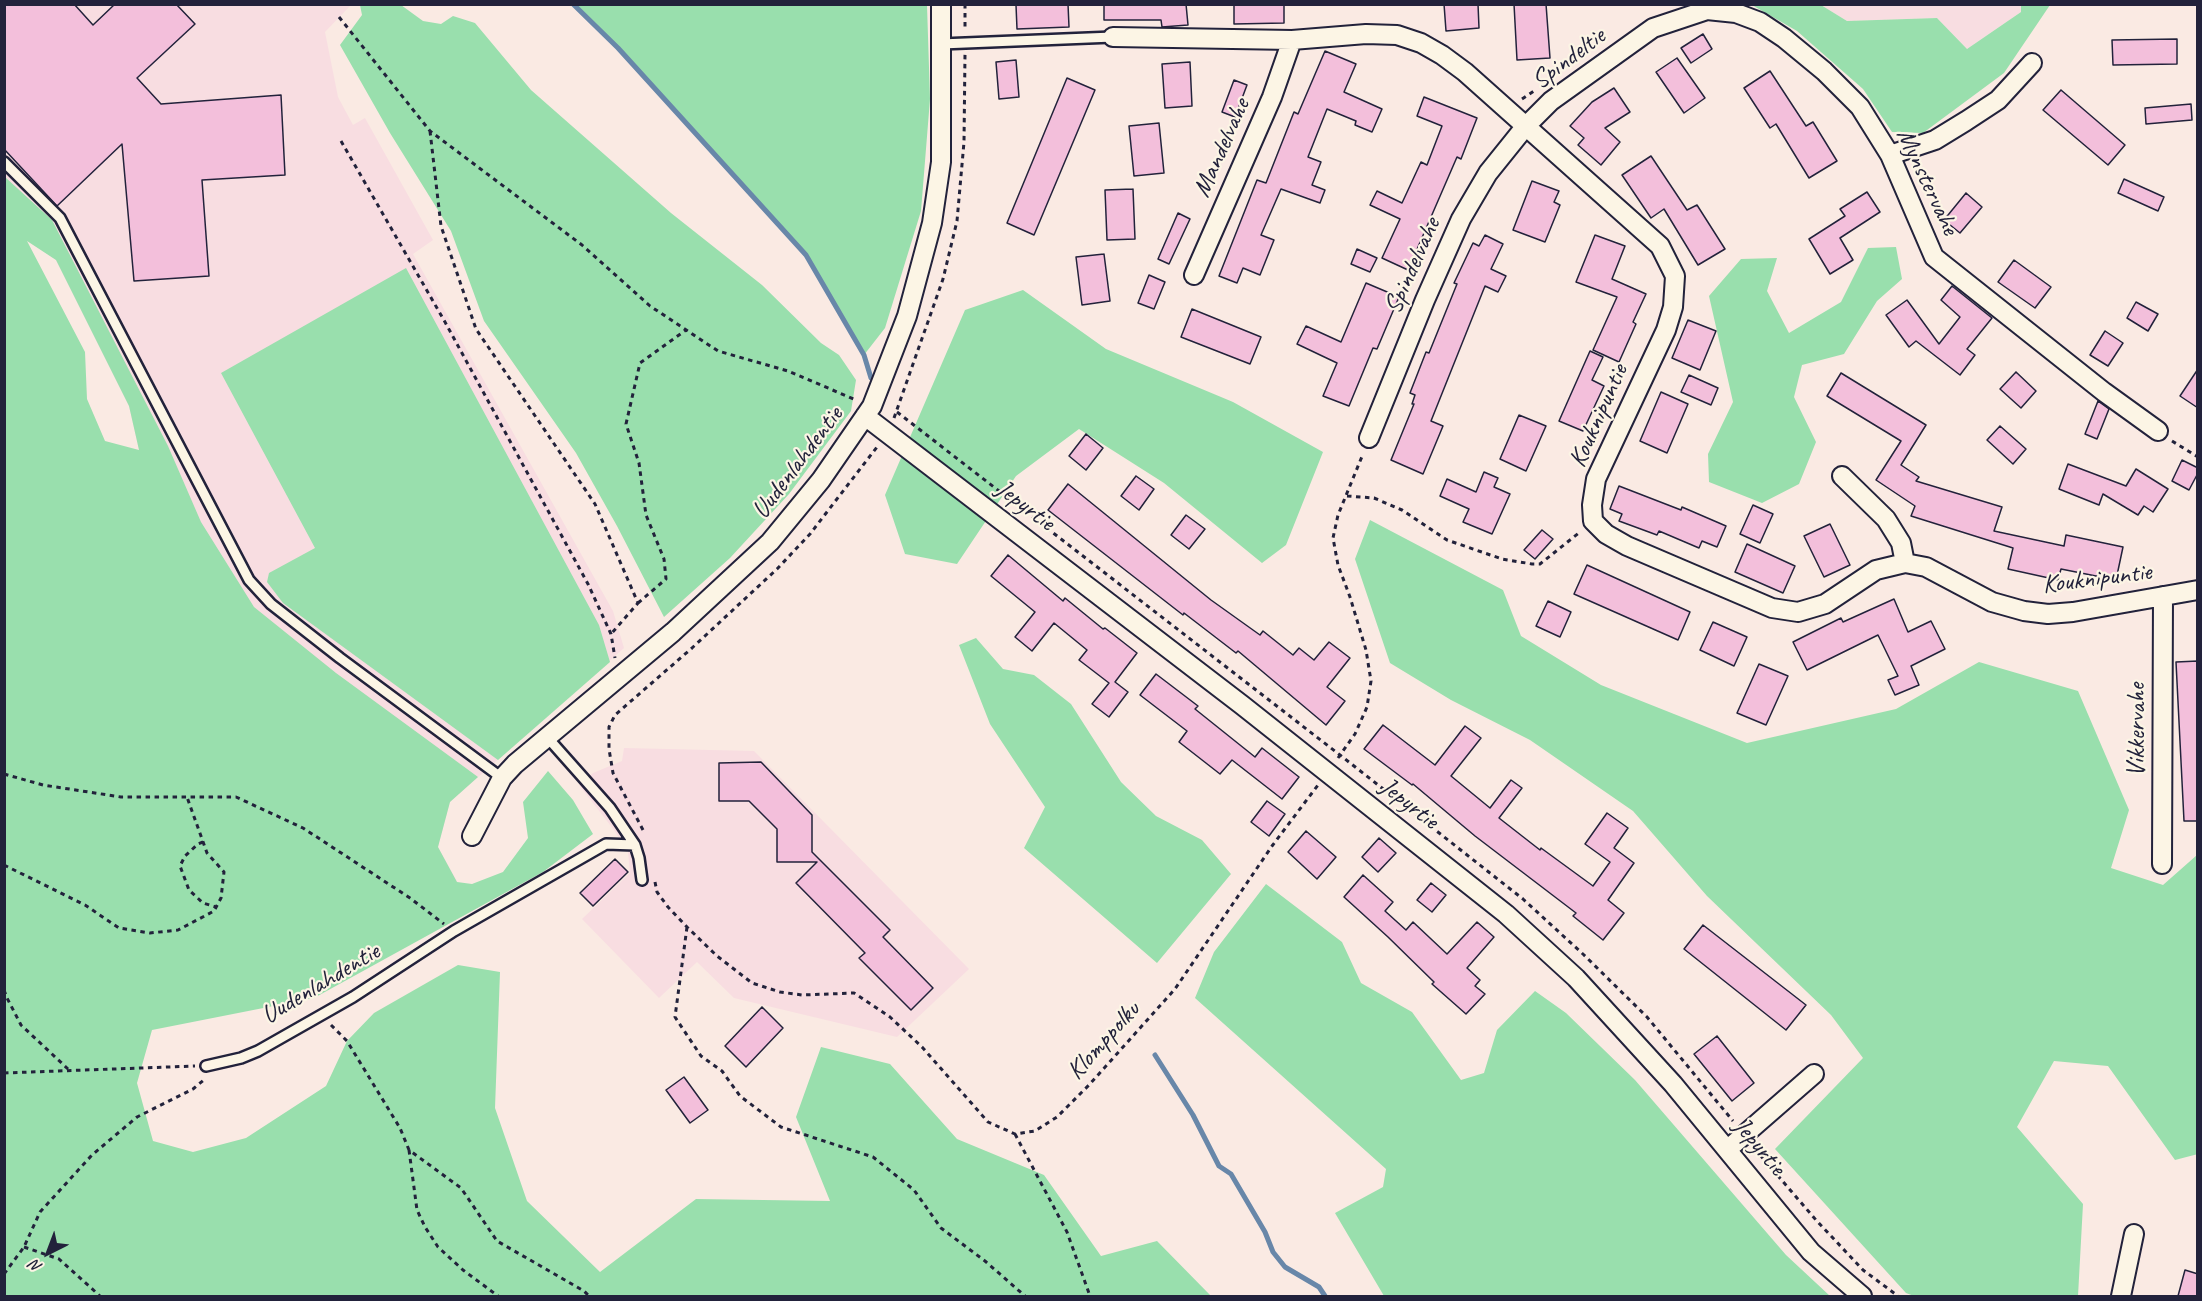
<!DOCTYPE html>
<html>
<head>
<meta charset="utf-8">
<style>
  body { margin:0 }
  #map { position:relative; width:2202px; height:1301px; overflow:hidden; background:#faeae3; font-family:Caveat,sans-serif }
  canvas { display:block }
  .frame { position:absolute; inset:0; border:6px solid #22223b; pointer-events:none }
  .north { position:absolute; left:18px; top:1223px; width:60px; height:60px; -webkit-text-stroke:4px #fcf5e5; paint-order:stroke; rotate:222deg; font-size:16px; font-weight:700; line-height:24px; text-align:center; color:#22223b }
  .north::after { content:''; display:block; margin:auto; width:21px; height:27px; background:#22223b; clip-path:polygon(50% 0,100% 100%,50% 72%,0 100%) }
</style>
</head>
<body>
<div id="map">
<canvas width="2202" height="1301"></canvas>
<div class="frame"></div>
<div class="north">N</div>
</div>
<script>
const g = document.querySelector('canvas').getContext('2d');
g.lineJoin = 'round';
function fillPath(path, color) {
  g.fillStyle = color;
  g.fill(path, 'evenodd');
}
function poly(rows) {
  const path = new Path2D();
  for (const r of rows) {
    path.moveTo(r[0], r[1]);
    for (let i = 2; i < r.length; i += 2) path.lineTo(r[i], r[i + 1]);
  }
  return path;
}
function stroke(path, color, width, dash) {
  g.strokeStyle = color;
  g.lineWidth = width;
  g.lineCap = dash ? 'butt' : 'round';
  g.setLineDash(dash || []);
  g.stroke(path);
}
function label(font, color, halo, rows, align = 'center') {
  g.font = font + ' Caveat,sans-serif';
  g.lineWidth = 4.5;
  g.setLineDash([]);
  g.textBaseline = 'middle';
  g.strokeStyle = halo;
  g.fillStyle = color;
  for (const [text, x, y, turn = 0] of rows) {
    g.save();
    g.translate(x, y);
    g.rotate((+turn || 0) * Math.PI / 180);
    g.textAlign = isNaN(turn) ? turn : align;
    if (halo) g.strokeText(text, 0, 0);
    g.fillText(text, 0, 0);
    g.restore();
  }
}
const built = poly([
  [2021,4,2021,12,1967,49,1937,18,1847,21,1821,5],
  [5,5,351,5,325,32,338,97,353,125,365,118,433,240,413,254,613,611,624,648,450,802,438,847,458,883,262,685,139,450,129,406,56,260,5,225],
  [624,748,754,751,969,969,897,1037,734,998,697,962,659,998,582,919,630,873,628,852,614,830,579,785,593,773,622,761]
]);
const green = poly([
  [360,5,401,5,423,21,441,24,453,16,475,23,531,90,671,213,762,285,821,343,839,355,856,380,851,411,789,494,730,558,664,617,617,526,576,453,484,321,451,231,390,133,340,45,362,15],
  [573,5,927,5,930,99,921,211,885,328,864,355,806,255,618,48],
  [1752,5,1821,5,1847,21,1937,18,1967,49,2021,12,2021,5,2050,5,2004,73,1923,133,1892,132,1863,89,1797,31],
  [5,177,52,220,168,446,201,522,254,607,336,673,478,777,450,802,438,847,457,882,472,884,503,872,528,838,523,802,548,771,573,800,593,834,543,872,314,998,152,1030,137,1083,153,1141,193,1152,246,1138,326,1086,347,1041,374,1013,458,965,500,972,495,1108,527,1201,600,1272,696,1199,830,1201,796,1117,821,1047,890,1064,957,1139,1044,1175,1101,1256,1157,1241,1211,1296,5,1296],
  [27,241,56,260,129,406,139,450,105,441,87,399,85,352],
  [1896,247,1902,279,1877,301,1844,354,1802,365,1794,397,1816,442,1799,484,1762,503,1709,482,1708,454,1733,402,1709,296,1741,259,1777,258,1767,291,1789,333,1841,302,1868,248],
  [406,268,599,625,610,662,498,760,283,603,267,582,269,573,315,548,221,373],
  [1023,290,1106,349,1233,402,1323,452,1286,545,1262,563,1164,483,1079,429,1016,476,957,564,905,554,885,495,965,310],
  [1370,520,1503,590,1521,636,1601,685,1747,743,1896,709,1979,662,2078,691,2129,810,2111,868,2163,885,2197,855,2198,1154,2175,1160,2108,1066,2054,1061,2017,1127,2083,1204,2078,1296,1914,1296,1906,1293,1775,1149,1863,1058,1831,1015,1707,896,1633,811,1530,740,1451,700,1390,663,1355,559],
  [976,638,1003,669,1034,675,1071,704,1121,782,1156,816,1202,840,1231,874,1157,963,1024,848,1045,807,990,724,959,645],
  [1266,884,1342,942,1361,983,1412,1012,1461,1080,1484,1073,1497,1030,1535,991,1566,1013,1635,1080,1786,1255,1830,1296,1384,1296,1335,1213,1383,1187,1386,1169,1195,998,1214,952]
]);
const stream = poly([
  [573,4,618,48,806,255,864,355,871,378],
  [1155,1055,1193,1115,1219,1166,1231,1174,1265,1232,1273,1252,1285,1267,1319,1287,1325,1296]
]);
const building = poly([
  [4,4,74,4,93,25,115,4,176,4,195,24,137,78,161,104,281,95,285,175,202,180,209,276,134,281,122,144,57,206,4,149,4,4],
  [1030,4,1068,4,1069,27,1017,29,1016,5,1030,4],
  [1104,4,1186,4,1188,25,1162,27,1161,20,1104,20,1104,4],
  [1234,4,1284,4,1284,23,1234,24,1234,4],
  [1444,4,1478,4,1479,28,1446,31,1444,4],
  [1514,4,1546,4,1550,58,1517,60,1514,4],
  [1703,34,1712,49,1691,63,1681,48,1703,34],
  [2177,39,2177,64,2113,65,2112,40,2177,39],
  [1325,51,1356,64,1344,92,1382,109,1372,132,1355,125,1356,121,1327,109,1308,157,1321,162,1312,185,1325,190,1320,203,1281,189,1261,235,1274,240,1260,275,1243,268,1237,283,1219,276,1257,180,1266,183,1294,112,1298,114,1325,51],
  [1677,58,1705,98,1684,113,1656,72,1677,58],
  [1016,60,1019,97,999,99,996,62,1016,60],
  [1190,62,1192,106,1165,108,1162,64,1190,62],
  [1770,71,1806,126,1813,122,1837,161,1809,178,1776,124,1770,128,1744,88,1770,71],
  [1067,78,1095,90,1034,235,1007,223,1067,78],
  [1234,80,1247,85,1235,117,1222,112,1234,80],
  [1614,88,1630,112,1605,128,1620,142,1601,165,1578,145,1584,138,1570,126,1592,102,1614,88],
  [2061,90,2125,145,2108,165,2043,110,2061,90],
  [1424,97,1477,118,1461,159,1457,157,1408,270,1382,258,1400,219,1370,205,1377,191,1402,203,1421,162,1427,165,1442,126,1417,116,1424,97],
  [2191,104,2192,120,2146,124,2145,108,2191,104],
  [1159,123,1164,173,1134,176,1129,126,1159,123],
  [1651,156,1687,210,1697,205,1725,249,1698,265,1664,209,1651,218,1622,175,1651,156],
  [2124,179,2164,197,2158,211,2118,193,2124,179],
  [1532,181,1559,191,1554,202,1560,205,1545,242,1513,230,1532,181],
  [1133,189,1135,239,1107,240,1105,190,1133,189],
  [1867,192,1880,212,1840,238,1853,260,1830,274,1809,239,1845,216,1840,209,1867,192],
  [1966,193,1982,207,1960,233,1944,220,1966,193],
  [1178,213,1190,219,1169,264,1158,259,1178,213],
  [1485,235,1503,244,1491,269,1506,276,1498,292,1485,286,1431,421,1443,426,1423,474,1391,460,1414,404,1412,404,1415,395,1410,393,1426,352,1429,353,1457,284,1454,283,1473,243,1479,246,1485,235],
  [1595,235,1625,246,1612,279,1646,294,1633,322,1636,324,1619,362,1593,350,1617,297,1576,282,1595,235],
  [1357,249,1377,258,1370,272,1351,264,1357,249],
  [1104,254,1110,301,1082,305,1076,257,1104,254],
  [2014,260,2051,287,2035,308,1998,282,2014,260],
  [1149,275,1165,282,1154,309,1138,303,1149,275],
  [1366,283,1399,297,1377,349,1373,348,1349,406,1323,396,1337,363,1297,344,1306,326,1341,342,1366,283],
  [1952,286,1992,318,1967,349,1975,355,1960,375,1916,341,1909,347,1886,315,1907,300,1939,344,1960,317,1941,300,1952,286],
  [2136,302,2158,314,2148,331,2127,318,2136,302],
  [1192,309,1261,337,1250,364,1181,337,1192,309],
  [1688,320,1716,331,1700,370,1672,358,1688,320],
  [2105,331,2123,343,2108,366,2090,355,2105,331],
  [1590,351,1603,357,1592,380,1604,386,1583,431,1559,421,1590,351],
  [2198,369,2198,408,2180,396,2198,369],
  [2016,372,2036,391,2021,408,2000,389,2016,372],
  [1841,373,1926,425,1901,465,1919,477,1916,481,2002,507,1994,531,2064,546,2066,535,2123,547,2116,580,2061,569,2058,580,2008,569,2013,548,1911,516,1915,506,1876,480,1901,441,1827,396,1841,373],
  [1689,375,1718,388,1711,405,1681,392,1689,375],
  [1661,392,1688,404,1667,453,1640,441,1661,392],
  [2098,401,2109,409,2097,439,2085,434,2098,401],
  [1519,415,1546,426,1526,471,1500,459,1519,415],
  [2000,426,2026,449,2013,464,1987,440,2000,426],
  [1086,434,1103,448,1086,470,1069,456,1086,434],
  [2182,460,2198,468,2198,473,2189,490,2172,481,2182,460],
  [2068,464,2126,486,2136,469,2168,489,2153,512,2144,506,2138,515,2103,494,2099,505,2059,489,2068,464],
  [1484,472,1498,478,1494,487,1510,494,1492,534,1463,522,1469,509,1440,496,1447,479,1476,492,1484,472],
  [1136,476,1154,489,1139,510,1121,496,1136,476],
  [1068,484,1211,600,1260,635,1263,631,1293,655,1299,648,1314,660,1329,642,1350,658,1327,687,1345,701,1326,725,1238,651,1236,653,1184,613,1183,615,1048,510,1068,484],
  [1619,486,1681,510,1682,507,1726,526,1717,547,1702,541,1699,548,1659,531,1657,535,1619,521,1622,514,1610,509,1619,486],
  [1753,505,1773,514,1760,543,1740,534,1753,505],
  [1186,515,1205,529,1189,549,1171,535,1186,515],
  [1830,524,1850,565,1824,577,1804,536,1830,524],
  [1542,530,1553,539,1535,559,1524,550,1542,530],
  [1747,544,1795,566,1783,593,1735,572,1747,544],
  [1008,555,1063,601,1065,598,1103,629,1105,628,1137,653,1115,682,1128,692,1109,717,1092,704,1109,683,1079,660,1087,650,1054,623,1032,651,1015,637,1035,612,991,576,1008,555],
  [1587,565,1690,612,1678,640,1574,594,1587,565],
  [1894,599,1908,632,1931,621,1945,649,1911,666,1919,685,1895,695,1888,680,1898,676,1878,635,1807,670,1793,642,1841,618,1843,622,1894,599],
  [1548,601,1571,612,1560,637,1536,626,1548,601],
  [1713,622,1747,637,1734,666,1700,650,1713,622],
  [2198,661,2198,821,2184,821,2176,662,2198,661],
  [1759,664,1788,676,1766,725,1737,713,1759,664],
  [1156,674,1198,706,1195,709,1255,757,1262,748,1299,777,1282,799,1232,760,1220,774,1179,742,1187,731,1140,695,1156,674],
  [1383,725,1435,765,1465,726,1481,738,1451,776,1490,808,1511,780,1522,788,1499,818,1540,850,1541,848,1593,886,1610,862,1585,844,1607,813,1628,828,1614,848,1634,863,1608,900,1624,913,1603,940,1573,916,1576,913,1475,836,1413,784,1412,785,1364,749,1383,725],
  [761,762,812,815,812,852,890,930,883,937,933,988,911,1010,859,958,865,953,796,883,817,862,777,862,777,829,749,801,719,801,719,763,761,762],
  [1267,801,1285,814,1269,836,1251,822,1267,801],
  [1306,831,1336,857,1317,879,1288,852,1306,831],
  [1379,838,1396,853,1378,872,1362,857,1379,838],
  [615,859,628,872,593,906,580,893,615,859],
  [1363,875,1393,902,1385,911,1406,930,1413,922,1447,954,1477,922,1494,937,1467,968,1480,980,1475,986,1485,994,1466,1014,1432,984,1434,982,1388,937,1344,897,1363,875],
  [1431,883,1446,895,1432,912,1417,900,1431,883],
  [1703,925,1806,1005,1786,1030,1684,949,1703,925],
  [762,1007,783,1028,746,1067,725,1046,762,1007],
  [1717,1036,1754,1083,1732,1101,1694,1054,1717,1036],
  [684,1077,708,1110,690,1123,666,1090,684,1077],
  [2185,1270,2198,1274,2198,1296,2178,1296,2185,1270]
]);
const path = poly([
  [965,4,965,29],
  [339,17,430,131,582,245,650,306,718,351,788,371,856,400],
  [1522,99,1534,91],
  [430,131,441,226,476,329,595,504,638,603,611,634],
  [341,141,445,322,588,584,611,634,615,658],
  [897,412,1340,755,1523,899,1584,955,1647,1017,1733,1121],
  [894,418,943,279,957,221,964,142,965,54],
  [2172,441,2198,457],
  [1347,496,1374,498,1402,510,1447,540,1502,559,1532,564,1540,564,1580,532],
  [638,603,666,579,664,559,646,515,639,463,626,424,640,363,686,330],
  [1338,758,1355,734,1367,707,1371,681,1366,650,1350,597,1338,565,1333,538,1338,515,1363,454],
  [4,774,43,785,121,797,236,797,303,828,410,898,444,924],
  [643,830,613,773,609,749,609,727,615,715,692,648,777,569,810,534,877,447],
  [203,842,198,844,185,856,180,866,189,890,203,903,216,907],
  [4,865,85,905,119,928,150,933,178,930,214,911,221,898,224,872,207,853,187,797],
  [655,882,657,892,668,907,687,927,717,956,752,983,780,992,802,995,854,993,890,1017,922,1047,988,1122,1015,1134,1035,1131,1057,1117,1089,1085,1175,989,1272,846,1318,785],
  [687,927,675,1017,701,1056,722,1071,740,1096,781,1127,873,1157,914,1190,941,1228,985,1261,1025,1296],
  [4,990,7,998,21,1025,68,1069],
  [331,1025,347,1041,400,1128,409,1150,461,1188,497,1241,584,1291,589,1296],
  [4,1073,195,1066],
  [1015,1134,1067,1232,1090,1296],
  [1754,1148,1816,1220,1863,1270,1898,1296],
  [409,1150,417,1210,425,1227,438,1247,463,1270,498,1296],
  [24,1247,59,1259,100,1296],
  [4,1274,24,1247,40,1212,92,1155,137,1117,193,1089,205,1079]
]);
const service = poly([
  [941,44,1113,37],
  [4,162,60,218,249,580,271,604,340,658,502,778],
  [547,737,610,808,635,845,639,858,642,880],
  [206,1066,241,1058,258,1051,353,997,454,931,606,844,635,845]
]);
const minor = poly([
  [1707,10,1736,13,1760,22,1784,38,1824,71,1860,107,1890,155,1934,257,2104,392,2158,431],
  [1113,37,1292,40,1366,34,1397,35,1421,43,1442,55,1465,72,1660,246,1675,276,1673,307,1666,330,1596,479,1592,505,1593,521,1606,534,1627,546,1772,608,1798,612,1825,604,1876,570,1905,563],
  [1890,155,1935,140,1966,121,1998,100,2032,63],
  [1194,275,1272,97,1292,40],
  [865,416,1242,705,1506,914,1576,978,1673,1084,1811,1252,1862,1296],
  [1369,438,1425,300,1461,219,1488,173,1525,127,1551,101,1653,28,1707,10,1707,4],
  [1842,476,1886,519,1901,543,1905,563,1926,567,1992,602,2024,611,2048,614,2073,612,2198,590],
  [472,836,502,778,515,764,673,632,770,542,821,480,872,406,907,316,932,223,941,162,941,4],
  [2162,864,2163,596],
  [1728,1149,1814,1074],
  [2121,1296,2134,1234]
]);
const streetNames = [
  ["Spindeltie",1569,59,-37],
  ["Mandelvahe",1222,148,-66],
  ["Mynstervahe",1927,182,65],
  ["Spindelvahe",1413,266,-66],
  ["Kouknipuntie",1599,416,-66],
  ["Uudenlahdentie",798,463,-53],
  ["Jepyrtie",1025,506,37],
  ["Kouknipuntie",2097,579,-7],
  ["Vikkervahe",2137,730,-90],
  ["Jepyrtie",1409,804,38],
  ["Uudenlahdentie",321,984,-31],
  ["Klomppolku",1104,1041,-48],
  ["Jepyrtie",1759,1147,50]
];
fillPath(built, '#f8dde1');
fillPath(green, '#99dfad');
stroke(stream, '#6887a9', 5);
fillPath(building, '#f3bfdb');
stroke(building, '#22223b', 1.5);
stroke(service, '#22223b', 14);
stroke(minor, '#22223b', 22);
stroke(path, '#22223b', 3, [4.5, 4.5]);
stroke(service, '#fcf5e5', 9);
stroke(minor, '#fcf5e5', 18);
label('26px', '#22223b', '#fcf5e5', streetNames);
</script>
</body>
</html>
